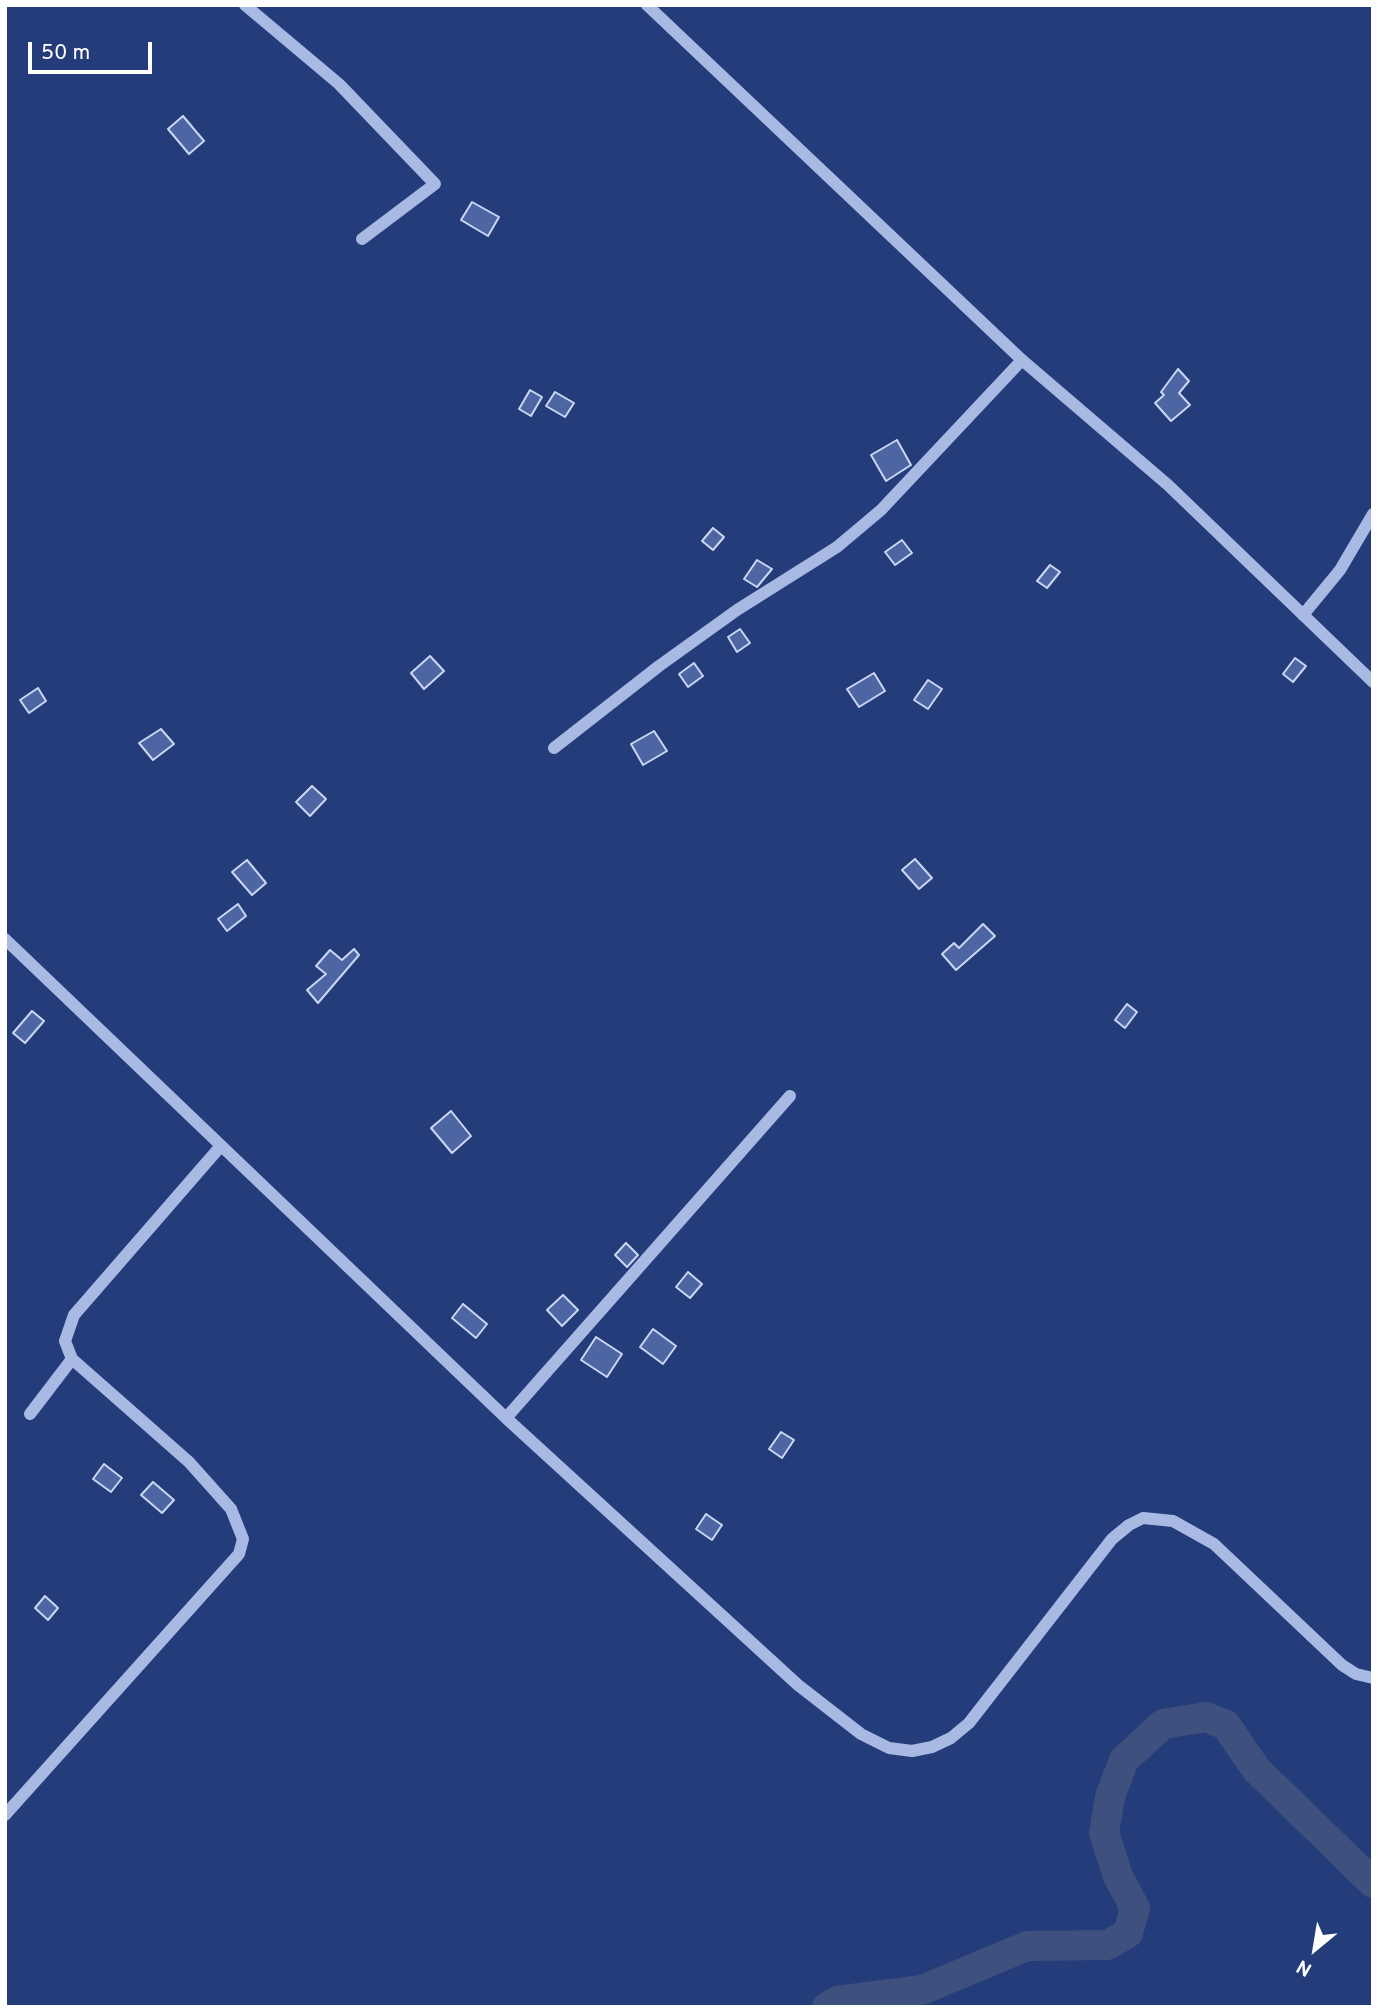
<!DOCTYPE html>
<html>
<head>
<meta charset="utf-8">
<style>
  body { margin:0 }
  #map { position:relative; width:1378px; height:2012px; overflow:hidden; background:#253c7a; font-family:Overpass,sans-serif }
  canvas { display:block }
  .frame { position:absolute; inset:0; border:7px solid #fff; pointer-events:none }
  .north { position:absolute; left:1280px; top:1914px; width:70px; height:70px; -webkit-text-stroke:5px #253c7a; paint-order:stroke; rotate:210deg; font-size:19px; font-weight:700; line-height:28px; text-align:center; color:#fff }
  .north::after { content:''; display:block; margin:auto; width:24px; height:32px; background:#fff; clip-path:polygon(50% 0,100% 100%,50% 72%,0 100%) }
  .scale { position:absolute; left:28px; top:42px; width:124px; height:32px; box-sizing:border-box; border:4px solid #fff; border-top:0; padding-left:9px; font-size:21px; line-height:24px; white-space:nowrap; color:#fff; -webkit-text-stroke:5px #253c7a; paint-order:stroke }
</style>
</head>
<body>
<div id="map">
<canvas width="1378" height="2012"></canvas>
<div class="frame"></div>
<div class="north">N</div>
<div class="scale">50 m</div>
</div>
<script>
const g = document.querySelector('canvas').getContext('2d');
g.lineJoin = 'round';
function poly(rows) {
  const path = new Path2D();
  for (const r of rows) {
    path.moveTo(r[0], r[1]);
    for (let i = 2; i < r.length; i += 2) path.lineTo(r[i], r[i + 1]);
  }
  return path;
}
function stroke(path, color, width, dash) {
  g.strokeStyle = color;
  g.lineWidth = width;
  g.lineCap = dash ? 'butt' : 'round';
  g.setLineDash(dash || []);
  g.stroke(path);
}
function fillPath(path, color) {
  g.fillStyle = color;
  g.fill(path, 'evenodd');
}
const river = poly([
  [827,2007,837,2001,922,1990,1027,1946,1108,1945,1128,1933,1135,1908,1118,1876,1104,1833,1110,1797,1124,1760,1163,1724,1206,1717,1226,1725,1256,1769,1373,1883]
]);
const building = poly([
  [183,116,204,141,189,154,168,129,183,116],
  [472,202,499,217,488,236,461,220,472,202],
  [1178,369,1189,381,1179,393,1190,405,1171,421,1155,403,1164,395,1161,392,1178,369],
  [530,390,542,397,531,416,519,409,530,390],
  [555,392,574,403,565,417,546,406,555,392],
  [897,440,911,465,886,481,871,455,897,440],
  [713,528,724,537,713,550,702,541,713,528],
  [902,540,912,553,895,565,885,552,902,540],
  [757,560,772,569,757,587,744,579,757,560],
  [1050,565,1060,572,1047,588,1037,581,1050,565],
  [740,629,750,643,737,652,728,637,740,629],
  [430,656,444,671,424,689,411,673,430,656],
  [1295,658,1306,666,1293,682,1283,674,1295,658],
  [694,663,703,676,688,687,679,674,694,663],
  [874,673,885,691,859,707,847,689,874,673],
  [928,680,942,689,928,709,914,700,928,680],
  [38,688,46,701,29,713,20,700,38,688],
  [161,729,174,744,153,760,139,743,161,729],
  [654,731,667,751,643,765,631,744,654,731],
  [312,786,326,799,310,816,296,802,312,786],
  [915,859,932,878,919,889,902,870,915,859],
  [247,860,266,883,252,895,232,872,247,860],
  [238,904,246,916,227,931,218,919,238,904],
  [983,924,995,936,956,970,942,954,954,943,959,948,983,924],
  [354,949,359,955,318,1003,307,990,326,974,316,966,330,950,342,960,354,949],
  [1127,1004,1137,1012,1125,1028,1115,1020,1127,1004],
  [32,1011,44,1021,25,1043,13,1033,32,1011],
  [451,1111,471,1136,452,1153,431,1128,451,1111],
  [626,1243,638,1255,627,1267,615,1255,626,1243],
  [688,1272,702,1284,690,1298,676,1287,688,1272],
  [563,1295,578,1310,562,1326,547,1310,563,1295],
  [463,1304,487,1324,476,1338,452,1318,463,1304],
  [653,1329,676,1346,663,1364,640,1347,653,1329],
  [596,1337,622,1354,607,1377,581,1360,596,1337],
  [781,1432,794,1440,782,1458,769,1449,781,1432],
  [104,1464,122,1478,111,1492,93,1479,104,1464],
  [153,1482,174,1500,162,1513,141,1495,153,1482],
  [706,1514,722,1525,712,1540,696,1529,706,1514],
  [45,1596,58,1608,48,1620,35,1608,45,1596]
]);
const minor = poly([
  [245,5,339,84,435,184,362,239],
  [647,5,1022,360,1168,485,1373,682],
  [1303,615,1340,570,1373,514],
  [554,748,659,666,737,610,837,547,881,510,1022,360],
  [5,939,506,1418,798,1685,861,1734,889,1748,912,1751,932,1747,951,1738,969,1723,1112,1539,1129,1525,1143,1518,1173,1521,1214,1544,1342,1665,1356,1674,1373,1678],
  [30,1414,72,1359],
  [506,1418,790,1096],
  [5,1815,239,1554,243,1539,231,1509,189,1462,72,1359,65,1341,74,1315,220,1147]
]);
stroke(river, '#3e507d', 30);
fillPath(building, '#4d66a3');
stroke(building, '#cad6f3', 2);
stroke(minor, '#a8b9e4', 12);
</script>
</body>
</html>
